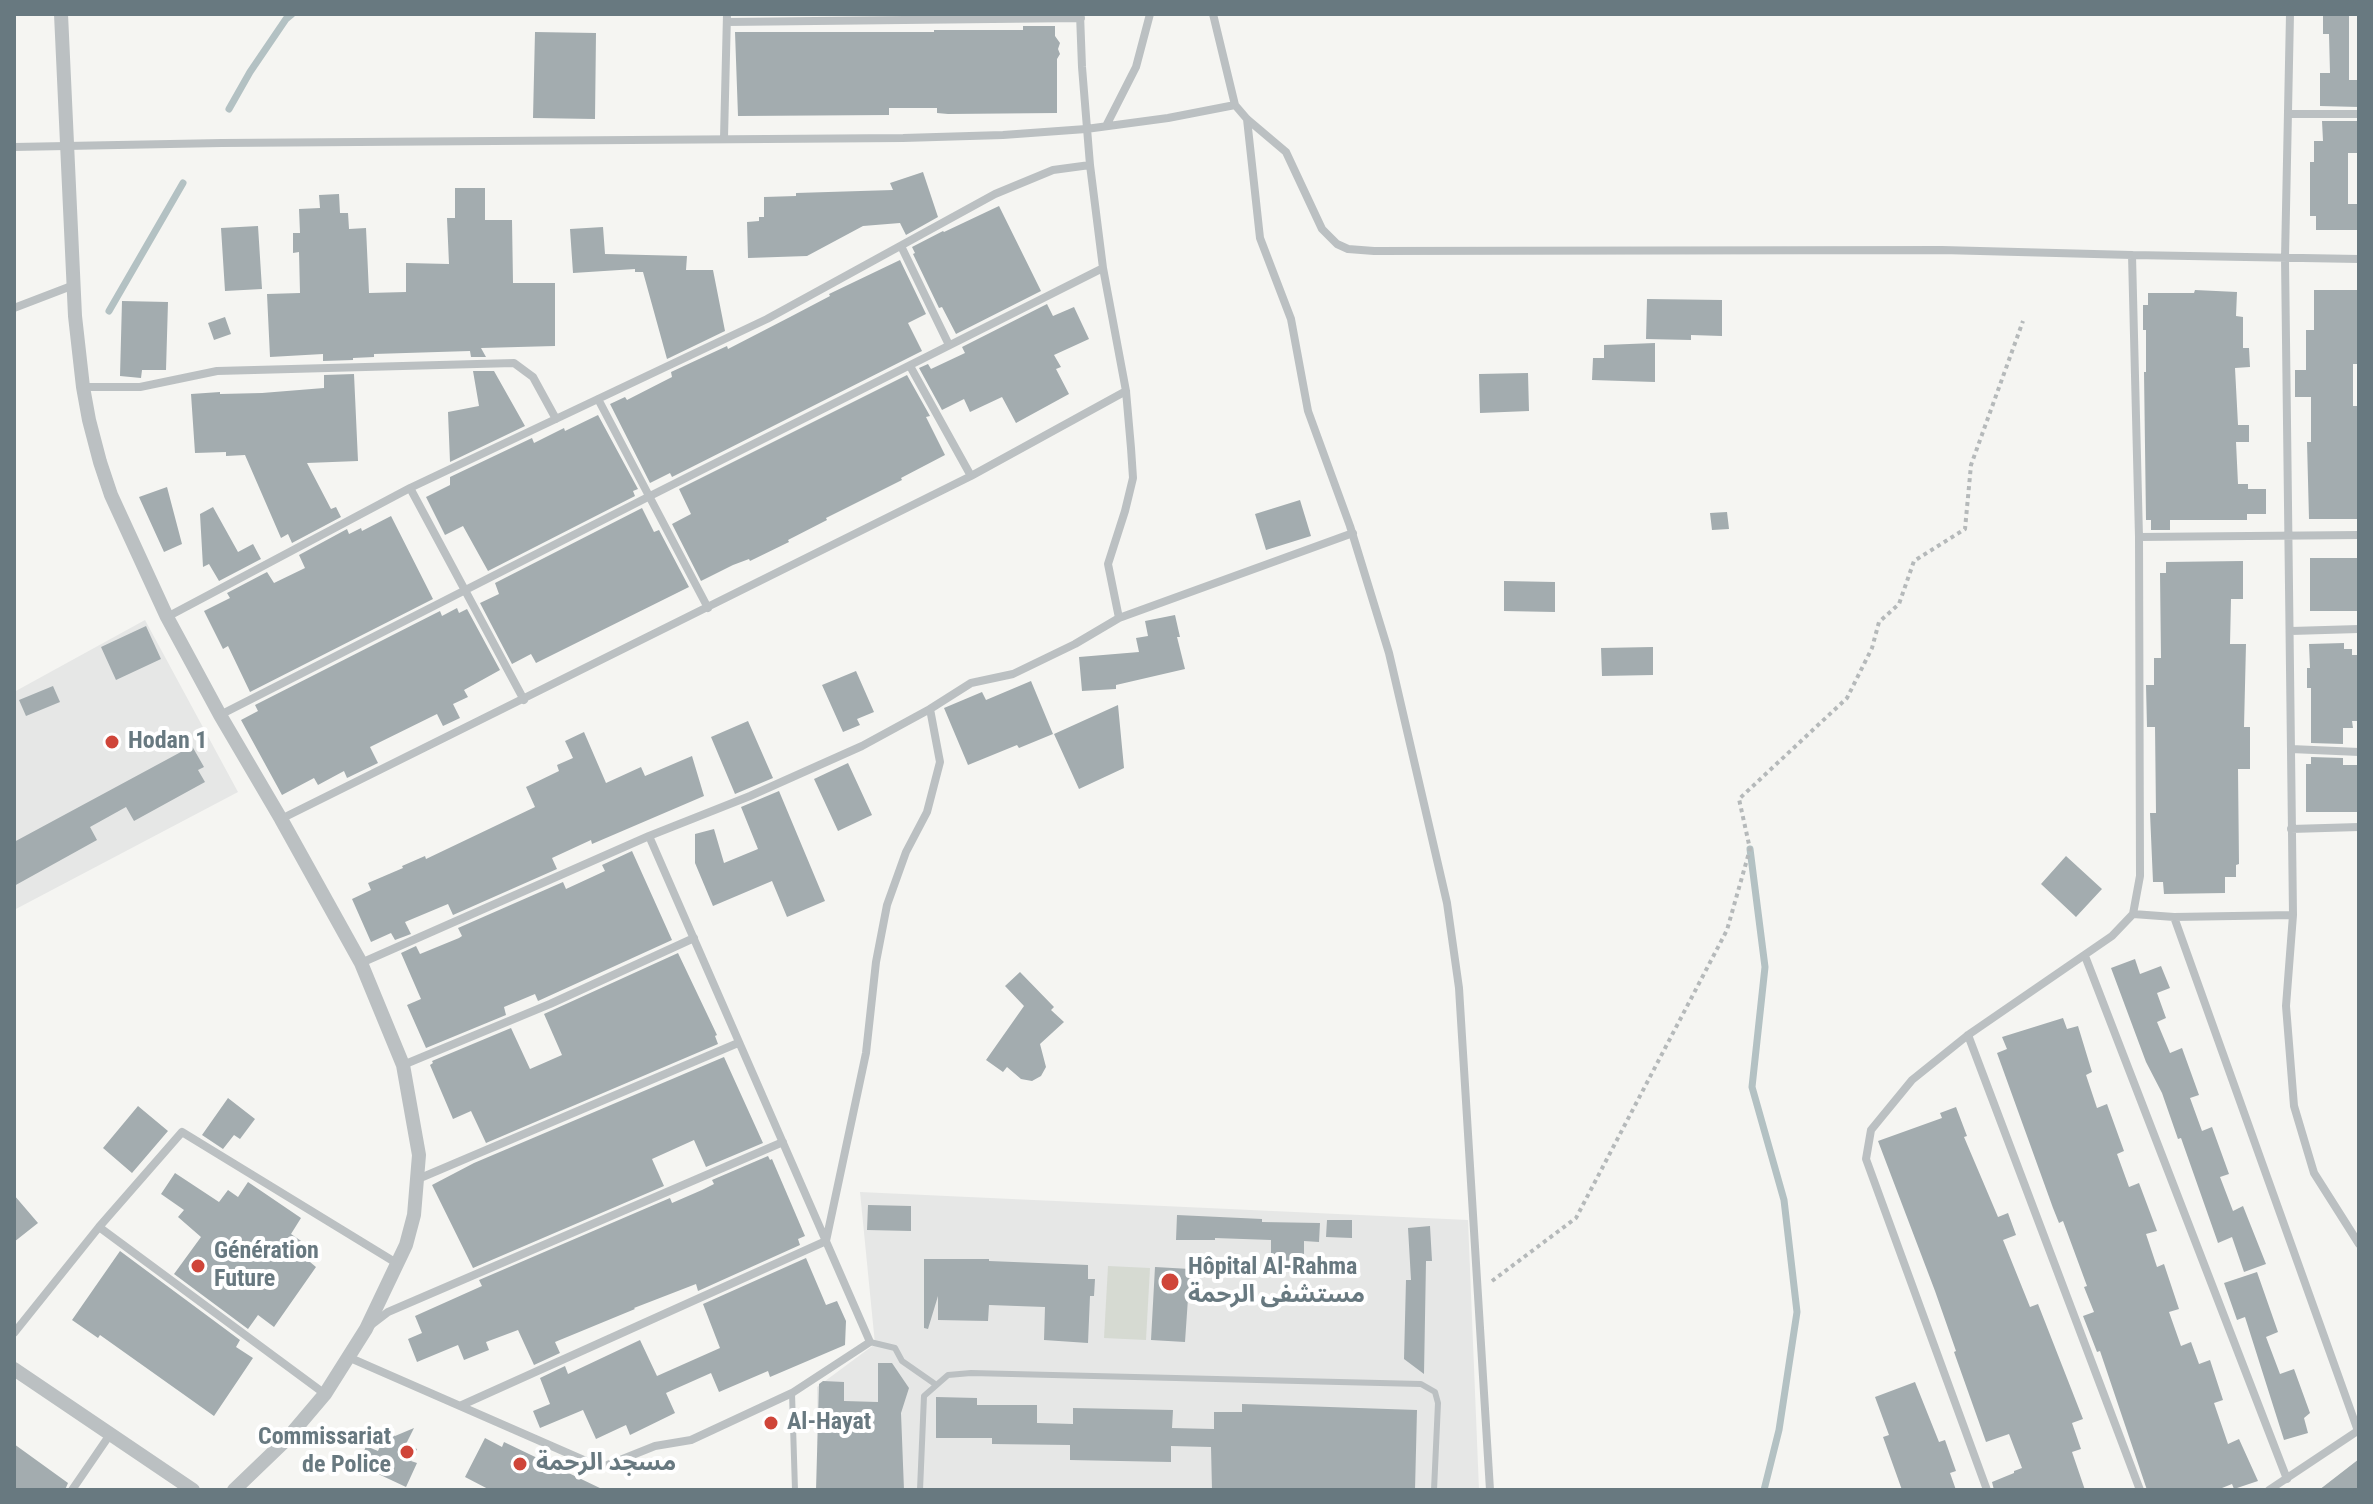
<!DOCTYPE html>
<html>
<head>
<meta charset="utf-8">
<style>
  body { margin:0 }
  #map { position:relative; width:2373px; height:1504px; overflow:hidden; background:#f5f5f2; font-family:"Roboto Condensed",sans-serif }
  canvas { display:block }
  .frame { position:absolute; inset:0; border:16px solid #687980; pointer-events:none }
</style>
</head>
<body>
<div id="map">
<canvas width="2373" height="1504"></canvas>
<div class="frame"></div>
</div>
<script>
const g = document.querySelector('canvas').getContext('2d');
g.lineJoin = 'round';
function fillPath(path, color) {
  g.fillStyle = color;
  g.fill(path, 'evenodd');
}
function poly(rows) {
  const path = new Path2D();
  for (const r of rows) {
    path.moveTo(r[0], r[1]);
    for (let i = 2; i < r.length; i += 2) path.lineTo(r[i], r[i + 1]);
  }
  return path;
}
function stroke(path, color, width, dash) {
  g.strokeStyle = color;
  g.lineWidth = width;
  g.lineCap = dash ? 'butt' : 'round';
  g.setLineDash(dash || []);
  g.stroke(path);
}
function label(font, color, halo, rows, align = 'center') {
  g.font = font + ' "Roboto Condensed","Noto Sans Arabic",sans-serif';
  g.lineWidth = 8;
  g.setLineDash([]);
  g.textBaseline = 'middle';
  g.strokeStyle = halo;
  g.fillStyle = color;
  for (const [text, x, y, turn = 0] of rows) {
    g.save();
    g.translate(x, y);
    g.rotate((+turn || 0) * Math.PI / 180);
    g.textAlign = isNaN(turn) ? turn : align;
    if (halo) g.strokeText(text, 0, 0);
    g.fillText(text, 0, 0);
    g.restore();
  }
}
const built = poly([
  [145,620,238,792,14,910,14,692],
  [860,1192,1468,1220,1479,1490,818,1490,817,1387,875,1344]
]);
const green = poly([
  [1108,1266,1150,1268,1146,1340,1104,1338]
]);
const stream = poly([
  [229,109,250,72,286,19,292,14],
  [109,311,183,183],
  [1750,849,1765,967,1752,1087,1784,1200,1797,1312,1779,1430,1764,1490]
]);
const building = poly([
  [2323,14,2349,14,2349,80,2359,80,2359,107,2320,106,2320,73,2330,73,2329,34,2323,34],
  [1023,26,1055,26,1055,36,1060,43,1058,49,1060,54,1057,59,1057,113,948,114,937,113,937,108,889,108,889,115,738,116,735,32,934,32,934,30,1023,30],
  [535,32,596,33,595,119,533,118],
  [2322,121,2359,121,2359,153,2348,153,2348,204,2359,204,2359,230,2316,230,2316,216,2310,216,2310,162,2314,162,2314,141,2323,141],
  [923,172,938,217,906,235,900,223,863,226,807,256,748,258,747,222,759,221,759,217,764,217,764,197,796,196,796,193,893,190,890,183],
  [455,188,485,188,485,220,512,220,513,283,555,283,555,346,481,348,486,357,471,357,470,351,374,354,374,357,353,358,353,360,323,361,323,354,270,357,267,294,300,293,299,252,293,253,293,233,300,233,299,209,320,208,319,195,339,194,340,213,348,213,349,229,366,228,369,293,406,292,406,263,449,264,447,218,455,218],
  [999,206,1041,291,956,334,942,307,939,308,913,254,915,253,912,247,943,231,944,232],
  [258,226,262,289,225,291,221,228],
  [603,227,605,254,687,256,686,270,713,270,725,331,667,359,643,272,635,272,635,269,573,273,570,229],
  [900,260,926,314,908,323,922,351,672,477,670,473,650,483,610,404,625,397,627,400,672,377,671,372,727,346,728,349,790,317,830,296,829,294],
  [2195,290,2237,292,2236,316,2243,317,2243,348,2249,348,2250,367,2235,368,2238,425,2249,425,2249,442,2236,442,2238,484,2248,484,2248,489,2266,489,2266,514,2247,514,2247,520,2170,520,2170,530,2151,530,2151,520,2146,520,2144,372,2146,372,2146,330,2143,330,2143,305,2148,305,2148,293,2194,293],
  [2314,290,2357,290,2359,364,2353,364,2353,406,2359,406,2359,519,2309,519,2307,442,2311,442,2311,397,2295,397,2295,370,2306,370,2306,330,2314,330],
  [1647,299,1722,300,1722,336,1691,335,1691,340,1646,339],
  [122,301,168,302,166,370,142,370,141,378,120,376],
  [1047,304,1053,316,1074,307,1089,339,1054,355,1061,367,1056,369,1069,394,1016,423,1002,397,970,412,964,399,942,410,919,368,928,364,931,369,965,353,962,347],
  [225,317,231,334,214,340,208,323],
  [1655,343,1655,382,1592,380,1593,358,1604,358,1604,345],
  [473,371,494,371,525,426,450,462,448,412,479,406],
  [1528,373,1529,411,1480,413,1479,374],
  [354,374,358,461,307,463,331,509,336,507,341,517,292,543,288,534,281,538,245,455,226,456,226,452,195,453,191,394,220,392,220,394,262,393,324,388,324,375],
  [907,375,930,416,926,417,945,455,901,478,902,480,826,518,827,520,788,540,789,542,750,561,749,559,733,565,701,581,672,524,691,514,679,489],
  [598,415,638,489,633,491,635,496,488,571,463,526,445,535,426,497,450,485,450,477,532,438,534,443,564,428,565,431],
  [167,487,182,544,164,552,139,497],
  [1300,500,1311,536,1266,550,1255,514],
  [213,507,238,552,253,544,261,559,219,581,209,564,203,567,200,514],
  [642,508,654,532,659,530,689,587,536,663,531,654,512,664,480,603,499,594,495,583],
  [1727,512,1729,529,1712,530,1710,513],
  [391,516,433,599,250,692,228,646,223,649,204,611,230,598,227,593,267,572,274,583,305,568,299,555,347,529,349,534,361,528,362,531],
  [2310,558,2359,558,2359,611,2310,611],
  [2243,561,2243,599,2231,599,2230,644,2246,644,2244,727,2250,727,2250,769,2238,769,2239,864,2236,865,2236,877,2225,877,2225,893,2164,894,2163,882,2153,882,2150,813,2156,813,2155,727,2147,727,2146,685,2154,685,2154,658,2161,658,2160,573,2166,573,2166,562],
  [1504,581,1555,582,1555,612,1504,611],
  [457,608,459,613,467,609,500,670,464,690,468,697,453,704,460,718,443,726,437,714,370,747,378,763,347,778,344,771,318,785,314,778,282,795,241,720,258,711,255,705,440,611,442,616],
  [1175,615,1180,637,1177,637,1185,669,1116,685,1116,689,1082,691,1079,657,1139,652,1136,638,1148,636,1145,621],
  [146,626,161,659,116,680,101,647],
  [2344,643,2344,649,2352,649,2352,655,2359,655,2359,721,2352,721,2353,728,2343,728,2343,744,2311,743,2311,688,2307,688,2307,668,2310,668,2309,644],
  [1653,647,1653,675,1602,676,1601,648],
  [856,671,874,712,857,719,860,725,843,732,822,685],
  [1031,681,1053,734,1019,748,1017,745,968,765,944,708,982,692,986,700],
  [53,686,60,702,26,716,19,700],
  [1118,705,1124,768,1079,789,1054,734],
  [748,721,773,778,735,794,711,737],
  [584,732,606,783,641,767,645,776,692,756,704,796,592,844,591,840,552,858,557,869,453,915,448,904,405,922,411,934,395,940,391,933,371,942,352,899,371,890,368,883,403,868,402,866,425,856,426,859,535,807,526,787,559,771,557,765,573,758,565,741],
  [192,746,204,767,198,770,205,782,134,821,126,807,90,827,97,840,14,886,14,842],
  [2311,757,2343,758,2343,765,2359,765,2359,812,2306,812,2306,764,2311,764],
  [848,763,872,815,838,831,814,779],
  [779,791,825,901,787,917,772,881,713,906,695,863,695,834,714,829,724,863,758,849,741,807],
  [632,851,672,940,538,1001,535,994,504,1007,506,1015,426,1048,407,1005,421,999,401,953,416,946,420,954,459,938,462,936,458,928,563,882,566,889,605,871,602,865],
  [2066,856,2102,889,2076,917,2041,884],
  [678,953,717,1035,715,1036,718,1044,486,1143,471,1111,453,1119,430,1065,433,1063,432,1061,511,1028,530,1069,562,1055,544,1014],
  [2135,959,2140,974,2161,966,2170,988,2157,993,2166,1018,2157,1022,2170,1053,2182,1048,2199,1095,2190,1098,2202,1131,2212,1127,2229,1174,2220,1177,2233,1211,2243,1206,2266,1264,2244,1272,2232,1237,2218,1243,2181,1138,2178,1139,2162,1093,2146,1062,2111,968],
  [1020,972,1054,1007,1051,1010,1064,1022,1040,1044,1046,1067,1041,1076,1032,1081,1021,1079,1007,1067,1003,1072,986,1060,1024,1006,1005,986],
  [2063,1018,2067,1029,2078,1026,2092,1072,2086,1075,2097,1108,2107,1104,2124,1151,2117,1154,2129,1187,2139,1183,2157,1231,2146,1234,2157,1267,2164,1264,2179,1309,2169,1312,2181,1346,2191,1342,2199,1364,2210,1360,2223,1400,2214,1403,2228,1444,2239,1439,2258,1481,2234,1489,2232,1484,2217,1490,2147,1490,2100,1351,2097,1352,2083,1316,2094,1312,2084,1287,2087,1286,2063,1221,2059,1223,2053,1208,1997,1053,2007,1049,2002,1037],
  [724,1057,763,1143,706,1167,694,1140,652,1159,664,1186,473,1268,432,1185,474,1163],
  [228,1098,255,1119,240,1139,234,1135,223,1149,202,1135],
  [138,1106,168,1131,132,1173,103,1148],
  [1956,1107,1967,1136,1964,1137,1998,1217,2008,1213,2016,1235,2003,1240,2030,1307,2038,1304,2083,1419,2072,1423,2081,1449,2072,1452,2085,1490,1994,1490,1992,1482,2014,1473,2014,1471,2022,1468,2009,1434,1986,1442,1954,1352,1956,1351,1935,1291,1878,1141,1942,1118,1940,1113],
  [768,1156,770,1160,772,1159,805,1236,798,1239,800,1245,698,1291,696,1284,634,1308,635,1309,555,1342,560,1353,534,1365,518,1330,486,1342,489,1350,464,1360,458,1345,417,1362,408,1339,422,1333,415,1316,482,1286,479,1280,670,1198,672,1203,702,1190,714,1184,712,1180],
  [175,1173,219,1202,228,1190,238,1197,248,1182,301,1218,291,1234,317,1252,310,1262,316,1267,274,1327,258,1315,248,1329,174,1274,201,1237,178,1217,184,1210,161,1194],
  [14,1195,38,1223,14,1242],
  [868,1205,911,1206,911,1231,867,1230],
  [1177,1215,1262,1219,1262,1222,1320,1223,1319,1242,1304,1241,1304,1261,1271,1260,1271,1240,1215,1238,1215,1240,1176,1240],
  [1327,1220,1352,1220,1352,1238,1326,1237],
  [1430,1226,1432,1261,1426,1261,1424,1374,1404,1359,1406,1280,1411,1280,1408,1228],
  [120,1251,240,1340,236,1347,253,1358,214,1416,100,1335,98,1338,72,1320],
  [806,1258,826,1305,837,1301,846,1321,845,1345,770,1377,768,1371,719,1392,711,1373,666,1393,675,1413,630,1435,626,1425,596,1439,583,1410,540,1428,533,1411,550,1404,540,1378,565,1366,568,1374,640,1340,657,1376,720,1348,703,1304],
  [924,1259,989,1259,989,1261,1088,1265,1088,1279,1095,1279,1094,1296,1090,1296,1088,1343,1044,1340,1045,1307,989,1305,988,1321,938,1320,938,1296,928,1329,924,1328],
  [1155,1267,1190,1269,1185,1342,1151,1340],
  [2257,1272,2278,1332,2266,1337,2280,1374,2294,1369,2310,1413,2304,1418,2308,1433,2284,1440,2245,1317,2237,1320,2224,1283],
  [878,1363,892,1363,909,1388,901,1413,904,1490,816,1490,819,1384,823,1381,844,1382,844,1401,878,1402],
  [1915,1382,1939,1442,1945,1440,1956,1471,1950,1473,1956,1490,1902,1490,1883,1437,1889,1435,1875,1397],
  [936,1397,977,1398,977,1405,1037,1405,1037,1423,1073,1424,1073,1408,1173,1410,1172,1428,1214,1429,1214,1412,1242,1412,1242,1404,1417,1410,1415,1490,1212,1490,1211,1447,1171,1446,1171,1462,1070,1460,1070,1445,992,1444,992,1438,936,1438],
  [414,1428,406,1444,417,1449,411,1461,417,1463,406,1487,359,1465,366,1446,378,1451,386,1432,395,1436],
  [485,1438,502,1447,504,1442,604,1490,490,1490,465,1477],
  [14,1444,68,1483,65,1490,14,1490],
  [2359,1459,2359,1490,2319,1490]
]);
const path = poly([
  [1492,1281,1576,1218,1727,930,1750,849,1739,799,1847,698,1872,648,1879,622,1899,604,1914,561,1965,529,1971,465,2023,321]
]);
const service = poly([
  [870,1342,895,1348,902,1361,935,1384],
  [792,1393,795,1490],
  [920,1490,924,1396,948,1375,971,1373,1421,1384,1435,1392,1438,1403,1434,1490]
]);
const minor = poly([
  [1213,14,1235,105,1247,119,1286,152,1322,229,1337,244,1348,249,1374,251,1942,250,2132,255],
  [2290,14,2285,258,2293,915,2286,1006,2294,1106,2314,1173,2359,1244],
  [727,22,1081,18],
  [2288,114,2359,114],
  [1247,119,1260,238,1291,319,1308,411,1350,526,1389,653,1447,903,1459,988,1490,1490],
  [1106,126,1136,67,1150,14],
  [724,138,727,14],
  [14,147,222,143,903,138,1003,135,1086,129,1168,118,1235,105],
  [901,246,949,345],
  [2359,259,2132,255,2139,537,2359,535],
  [14,308,74,285],
  [910,366,971,476],
  [83,387,140,387,217,371,514,363,533,377,556,419],
  [598,399,708,608],
  [410,488,524,700],
  [167,617,410,488,767,319,995,194,1053,170,1090,165],
  [1119,618,1353,533],
  [2291,631,2359,629],
  [220,715,650,496,1103,268],
  [2291,749,2359,752],
  [281,819,971,476,1126,391],
  [2291,829,2359,827],
  [649,836,750,796,862,746,930,709],
  [2133,914,2174,917,2293,915],
  [2174,917,2358,1431],
  [2085,956,2287,1479],
  [1968,1035,2140,1490],
  [403,1065,550,1004,694,938],
  [418,1179,738,1043],
  [99,1227,325,1394],
  [371,1325,388,1312,783,1142],
  [14,1333,99,1227,182,1132,398,1264],
  [348,1357,595,1465,605,1466,655,1446,691,1440,792,1393,870,1342,649,836,361,963],
  [462,1405,826,1241,866,1053,876,962,887,905,906,852,927,812,940,762,930,709,971,683,1013,674,1075,644,1119,618,1108,564,1125,511,1133,478,1131,448,1126,391,1103,268,1090,165,1082,67,1080,14],
  [72,1490,111,1433],
  [1987,1490,1866,1159,1871,1130,1912,1080,1968,1035,2112,936,2133,914,2140,876,2139,537],
  [2269,1490,2359,1430]
]);
const tertiary = poly([
  [61,14,75,316,83,387,89,420,100,462,111,495,167,617,220,715,281,819,361,963,403,1065,419,1155,414,1215,406,1245,366,1329,325,1394,286,1440,234,1490],
  [14,1369,193,1490]
]);
const markers = [
  [112,742,8,"#cf4539"],
  [198,1266,8,"#cf4539"],
  [1170,1282,10,"#cf4539"],
  [771,1423,8,"#cf4539"],
  [407,1452,8,"#cf4539"],
  [520,1464,8,"#cf4539"]
];
const poiNames = [
  ["Hodan 1",128,742],
  ["Génération",214,1252],
  ["Future",214,1280],
  ["Hôpital Al-Rahma",1188,1268],
  ["مستشفى الرحمة",1188,1296],
  ["Al-Hayat",787,1423],
  ["Commissariat",391,1438,"right"],
  ["de Police",391,1466,"right"],
  ["مسجد الرحمة",536,1464]
];
fillPath(built, '#e6e7e6');
fillPath(green, '#d6dad2');
stroke(stream, '#b3c1c3', 7);
fillPath(building, '#a3acaf');
stroke(path, '#b5b9ba', 4, [4, 4]);
stroke(service, '#bbc0c2', 6);
stroke(minor, '#bbc0c2', 8);
stroke(tertiary, '#bbc0c2', 14);
for (const [x, y, r, color] of markers) {
  const dot = new Path2D();
  dot.arc(x, y, r, 0, 2 * Math.PI);
  g.fillStyle = color;
  g.fill(dot);
  stroke(dot, '#fff', 3);
}
label('bold 24px', '#687980', '#fff', poiNames, 'left');
</script>
</body>
</html>
